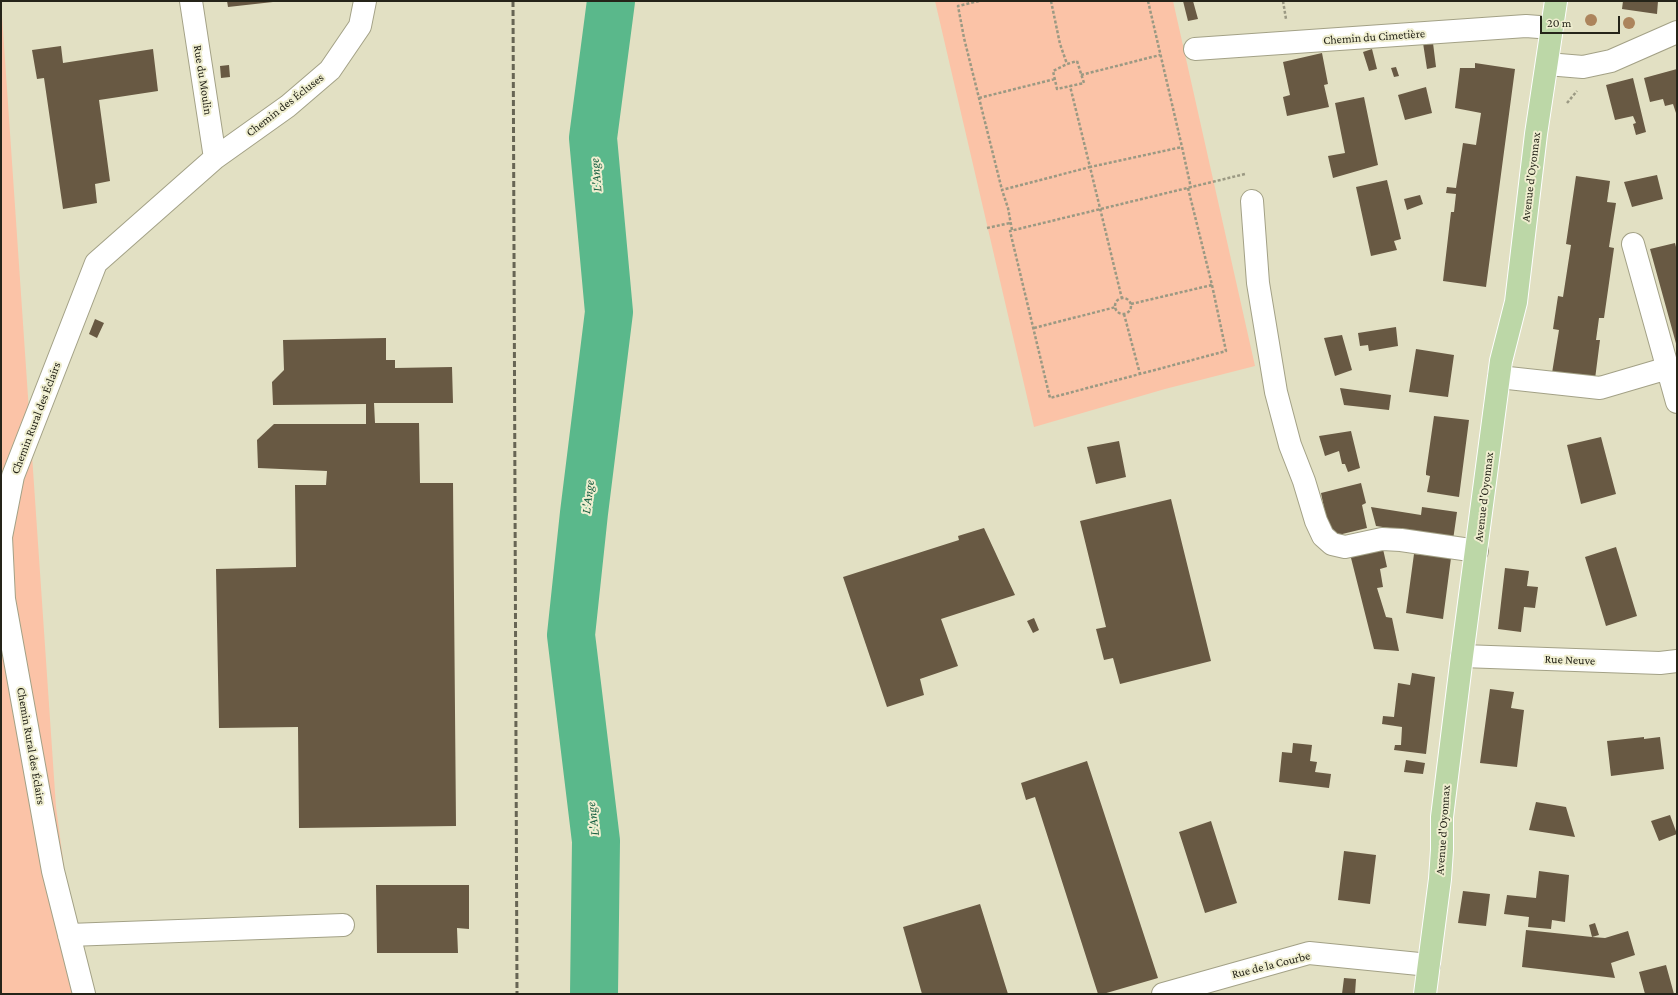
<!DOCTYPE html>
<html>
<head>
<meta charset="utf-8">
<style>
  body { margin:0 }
  #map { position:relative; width:1678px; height:995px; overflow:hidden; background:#e2e0c3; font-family:"Crimson Pro",serif }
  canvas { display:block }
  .frame { position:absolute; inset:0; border:2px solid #252419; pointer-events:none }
  .scale { position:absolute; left:1540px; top:16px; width:80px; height:18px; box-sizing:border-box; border:2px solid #252419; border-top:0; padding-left:5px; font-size:12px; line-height:14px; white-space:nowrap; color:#252419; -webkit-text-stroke:3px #efeed0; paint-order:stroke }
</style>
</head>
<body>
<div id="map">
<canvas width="1678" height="995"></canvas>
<div class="frame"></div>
<div class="scale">20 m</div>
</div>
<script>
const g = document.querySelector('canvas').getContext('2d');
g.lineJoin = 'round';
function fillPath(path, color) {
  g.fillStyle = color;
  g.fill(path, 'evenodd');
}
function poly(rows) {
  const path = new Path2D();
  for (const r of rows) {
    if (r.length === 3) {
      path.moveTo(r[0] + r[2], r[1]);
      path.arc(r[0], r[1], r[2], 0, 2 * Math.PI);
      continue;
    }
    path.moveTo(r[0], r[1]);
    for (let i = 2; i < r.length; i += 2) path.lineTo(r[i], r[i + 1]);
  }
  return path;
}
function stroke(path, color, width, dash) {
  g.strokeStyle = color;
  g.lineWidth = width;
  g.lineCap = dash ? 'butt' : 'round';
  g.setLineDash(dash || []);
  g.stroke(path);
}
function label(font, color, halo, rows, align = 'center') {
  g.font = font + ' "Crimson Pro",serif';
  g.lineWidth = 4;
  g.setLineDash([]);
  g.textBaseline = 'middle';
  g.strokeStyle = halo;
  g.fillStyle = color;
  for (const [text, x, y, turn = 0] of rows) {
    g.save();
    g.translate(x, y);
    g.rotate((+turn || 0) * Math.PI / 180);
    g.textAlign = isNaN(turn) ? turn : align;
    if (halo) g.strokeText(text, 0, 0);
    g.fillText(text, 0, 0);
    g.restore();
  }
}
const green = poly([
  [1,1,56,807,81,994,1,994],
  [935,1,1173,1,1255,366,1165,389,1034,427]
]);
const river = poly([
  [594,994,596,841,571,635,584,513,609,312,593,138,611,1]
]);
const building = poly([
  [227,1,273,1,273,2,228,7],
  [1183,1,1193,1,1198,19,1188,21],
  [1623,1,1658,1,1657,14,1622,9],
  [1423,43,1433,43,1436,67,1427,69],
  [61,46,63,63,153,49,158,91,99,100,110,181,95,184,97,203,63,209,44,78,37,79,32,50],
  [1372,49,1377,69,1369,71,1363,52],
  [1322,53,1328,84,1324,85,1329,107,1287,116,1283,97,1290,95,1283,62],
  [1475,63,1515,69,1486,287,1443,281,1451,212,1454,212,1456,194,1446,193,1447,187,1456,188,1463,143,1476,145,1481,113,1455,108,1460,68,1475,68],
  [229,65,230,77,221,78,220,66],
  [1396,67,1399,76,1394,77,1391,68],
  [1677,69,1677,116,1673,104,1665,106,1663,99,1650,102,1644,78],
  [1633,78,1646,132,1636,135,1633,124,1636,123,1633,116,1615,120,1606,85],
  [1426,87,1432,113,1405,120,1398,95],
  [1364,97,1378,165,1333,178,1328,156,1345,153,1335,103],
  [1657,175,1663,199,1632,207,1624,182],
  [1576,176,1610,181,1607,202,1616,203,1609,247,1614,248,1604,318,1599,318,1596,340,1600,340,1595,379,1552,373,1559,330,1553,329,1558,296,1563,297,1571,245,1566,244],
  [1387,180,1401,239,1394,241,1397,250,1371,256,1356,187],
  [1420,195,1423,204,1407,210,1404,199],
  [1675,243,1677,251,1677,347,1650,249],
  [95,319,104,323,97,338,89,334],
  [1396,327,1398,346,1369,351,1368,345,1360,346,1358,333],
  [1342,335,1352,370,1335,376,1324,338],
  [386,338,386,360,395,360,395,368,452,367,453,403,374,403,375,423,419,423,420,483,453,483,456,826,299,828,298,727,219,728,216,569,296,567,295,485,326,485,327,471,258,468,257,440,274,424,366,424,366,404,273,405,272,382,284,370,283,340],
  [1416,349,1454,355,1448,397,1409,392],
  [1340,388,1391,395,1389,410,1344,405],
  [1434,416,1469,420,1459,497,1427,492,1430,476,1426,475,1426,472],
  [1351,431,1360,468,1348,472,1345,464,1342,464,1339,451,1325,456,1319,436],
  [1601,437,1616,494,1581,504,1567,445],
  [1119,441,1126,477,1096,484,1087,447],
  [1361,483,1366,503,1362,505,1367,528,1330,537,1321,493],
  [1171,499,1211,661,1120,684,1113,658,1104,660,1096,629,1106,627,1080,521],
  [1371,507,1421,515,1422,507,1457,512,1453,540,1417,532,1376,526],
  [984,528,1015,595,941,619,958,666,920,679,924,695,887,707,843,577,959,540,958,536],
  [1616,547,1637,616,1606,626,1585,557],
  [1383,549,1387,567,1380,569,1383,587,1377,588,1386,617,1392,618,1399,651,1374,649,1350,554],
  [1414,554,1451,558,1443,619,1406,613],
  [1505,568,1529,571,1527,586,1538,587,1535,608,1524,607,1521,632,1498,629],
  [1034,618,1039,630,1033,633,1027,621],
  [1412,673,1435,677,1426,754,1394,750,1395,745,1401,745,1402,727,1382,724,1383,716,1394,717,1398,683,1410,685],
  [1490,689,1514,692,1511,708,1524,710,1517,767,1480,763],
  [1644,737,1644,739,1660,737,1664,769,1611,776,1607,741],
  [1293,743,1312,745,1310,761,1317,762,1315,772,1331,774,1329,788,1279,782,1282,752,1292,753],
  [1406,760,1425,763,1423,774,1404,772],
  [1087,761,1158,978,1103,994,1098,994,1035,797,1026,800,1021,783],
  [1536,802,1566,807,1575,837,1529,830],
  [1670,815,1677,834,1659,841,1651,821],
  [1211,821,1237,903,1205,913,1179,832],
  [1344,851,1376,855,1370,904,1338,900],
  [1539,871,1569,875,1565,922,1552,920,1551,929,1528,927,1529,917,1504,914,1507,895,1536,898],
  [376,885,469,885,469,929,457,928,458,953,377,953],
  [1463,891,1490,894,1486,926,1458,923],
  [980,904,1008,994,922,994,903,927],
  [1595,923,1599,935,1592,937,1605,938,1628,931,1635,955,1611,963,1615,978,1522,967,1526,930,1592,937,1589,925],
  [1666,965,1674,994,1645,994,1639,972],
  [1344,978,1356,979,1355,994,1342,994]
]);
const path = poly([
  [979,1,958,6,964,38,1002,190],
  [1051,1,1060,44,1067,64],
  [1148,1,1182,147],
  [1283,1,1286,19],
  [1077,61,1084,83,1057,89,1053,71,1067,64,1077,61],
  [1081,75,1160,55],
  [979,98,1055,79],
  [1567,103,1577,91],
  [1188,188,1212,285,1226,351,1050,398,1010,231,1245,174],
  [987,228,1010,223],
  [1012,230,1008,208,1002,190,1090,167,1070,86],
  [1123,306,8],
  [1122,299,1090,167,1182,147,1191,188],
  [1131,304,1212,285],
  [1124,314,1140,374],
  [1034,328,1116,307]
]);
const minor = poly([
  [191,1,215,158],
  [1195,49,1526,26,1552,28],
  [1547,64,1583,67,1611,61,1677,32],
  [1252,201,1258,283,1276,392,1290,445,1304,481,1316,521,1323,536,1332,544,1345,547,1382,539,1401,540,1477,551],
  [1633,244,1677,402],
  [1499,377,1600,388,1668,368],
  [1462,656,1660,663,1677,661],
  [69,935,343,925],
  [84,994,53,871,4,599,1,537,13,476,96,263,215,158,288,106,330,70,360,26,365,1],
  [1163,994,1309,953,1429,965]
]);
const major = poly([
  [1425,994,1440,879,1442,850,1442,817,1462,656,1501,361,1516,302,1536,134,1556,1]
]);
const rail = poly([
  [513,1,517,994]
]);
const trees = [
  [1591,20],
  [1629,23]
];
const streetNames = [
  ["Chemin du Cimetière",1374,37,-4],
  ["Rue du Moulin",203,80,81],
  ["Chemin des Écluses",285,105,-38],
  ["Avenue d'Oyonnax",1531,177,-83],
  ["Chemin Rural des Éclairs",36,418,-69],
  ["Avenue d'Oyonnax",1484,497,-83],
  ["Rue Neuve",1570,660,2],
  ["Chemin Rural des Éclairs",31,746,80],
  ["Avenue d'Oyonnax",1443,830,-86],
  ["Rue de la Courbe",1271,965,-14]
];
const waterNames = [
  ["L'Ange",596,175,-95],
  ["L'Ange",588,497,-83],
  ["L'Ange",593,819,-97]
];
fillPath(green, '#fbc3a7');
stroke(river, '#5ab88b', 48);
fillPath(building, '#685943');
stroke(minor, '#a3a186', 24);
stroke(major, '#fff', 24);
stroke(path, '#9b9983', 2.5, [3, 2]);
stroke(minor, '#fff', 22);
stroke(major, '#bcd7a7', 22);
stroke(rail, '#676554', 3, [6, 3]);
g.fillStyle = '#ac845c';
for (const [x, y] of trees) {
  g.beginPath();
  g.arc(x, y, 6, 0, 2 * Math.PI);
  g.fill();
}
label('12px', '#252419', '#efeed0', streetNames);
label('italic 13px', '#1d6345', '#efeed0', waterNames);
</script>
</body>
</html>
